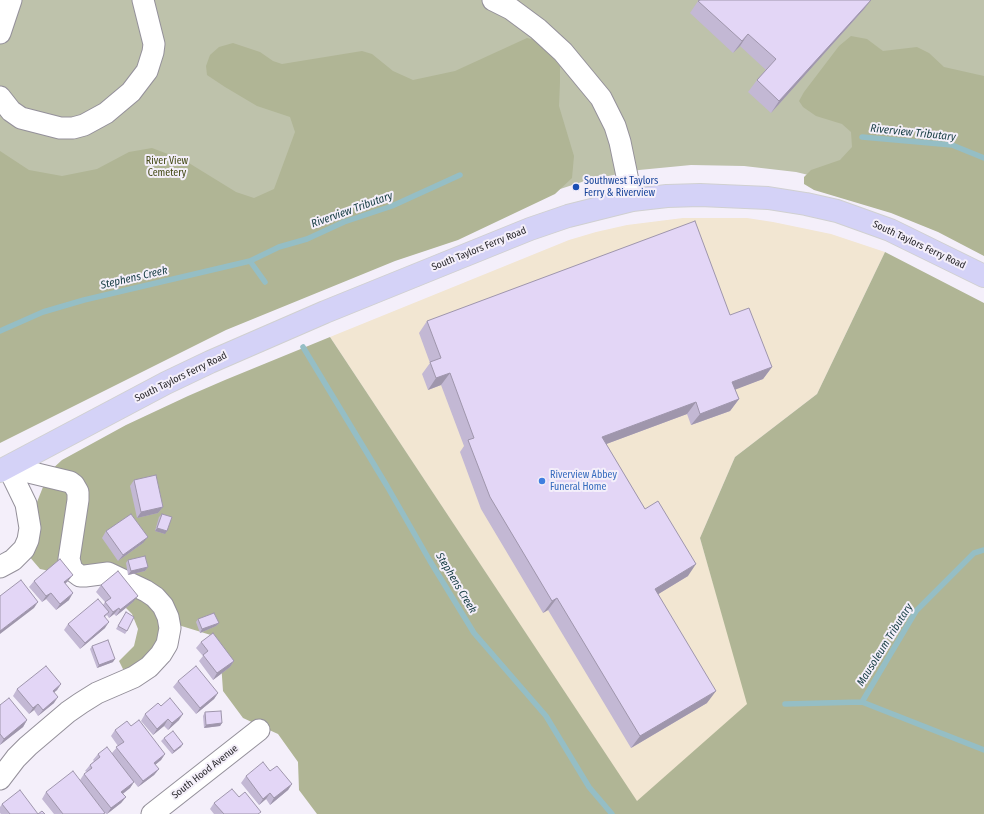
<!DOCTYPE html>
<html>
<head>
<meta charset="utf-8">
<style>
  body { margin:0 }
  canvas { display:block; background:#f4effa }
</style>
</head>
<body>
<canvas width="984" height="814"></canvas>
<script>
const g = document.querySelector('canvas').getContext('2d');
g.lineJoin = 'round';
function fillPath(path, color) {
  g.fillStyle = color;
  g.fill(path, 'evenodd');
}
function poly(rows) {
  const path = new Path2D();
  for (const r of rows) {
    path.moveTo(r[0], r[1]);
    for (let i = 2; i < r.length; i += 2) path.lineTo(r[i], r[i + 1]);
  }
  return path;
}
function stroke(path, color, width, dash) {
  g.strokeStyle = color;
  g.lineWidth = width;
  g.lineCap = dash ? 'butt' : 'round';
  g.setLineDash(dash || []);
  g.stroke(path);
}
function label(font, color, halo, rows, align = 'center') {
  g.font = font + ' "Fira Sans Condensed",sans-serif';
  g.lineWidth = 4;
  g.setLineDash([]);
  g.textBaseline = 'middle';
  g.strokeStyle = halo;
  g.fillStyle = color;
  for (const [text, x, y, turn = 0] of rows) {
    g.save();
    g.translate(x, y);
    g.rotate((+turn || 0) * Math.PI / 180);
    g.textAlign = isNaN(turn) ? turn : align;
    if (halo) g.strokeText(text, 0, 0);
    g.fillText(text, 0, 0);
    g.restore();
  }
}
const commercial = poly([
  [683,218,747,218,773,222,831,234,885,252,817,394,735,457,700,538,748,704,637,802,330,337,569,240,596,232,627,225]
]);
const green = poly([
  [0,0,984,0,984,244,846,184,796,172,744,166,691,165,639,170,588,180,523,201,244,314,0,438]
]);
const forest = poly([
  [851,36,867,39,883,51,917,47,929,53,944,67,984,76,984,256,938,232,891,213,814,190,804,184,804,177,811,170,840,160,852,147,851,132,842,124,816,116,803,107,799,101,804,92,839,46],
  [527,38,537,40,560,66,560,82,559,106,574,156,572,178,555,194,458,240,395,261,226,330,0,443,0,151,29,170,62,176,97,169,129,152,152,148,184,160,236,192,254,198,274,189,295,132,290,117,257,106,225,87,207,75,206,66,210,55,219,47,233,43,260,52,273,61,282,64,362,51,372,54,393,71,413,80,455,71],
  [885,252,984,303,984,814,317,814,299,790,298,762,278,734,243,718,223,691,220,648,214,636,162,620,156,644,146,659,134,668,123,669,119,661,134,646,138,629,132,614,99,581,40,569,28,555,33,512,49,472,62,460,126,425,188,396,225,380,330,337,637,801,747,704,700,538,735,457,817,394]
]);
const stream = poly([
  [862,137,952,145,984,158],
  [250,261,279,247,307,239,344,222,392,206,460,175],
  [0,331,43,312,84,300,250,261,265,282],
  [303,347,387,486,430,561,474,633,546,716,589,787,612,814],
  [862,702,984,750],
  [785,704,862,702,916,611,974,553,984,550]
]);
const minor = poly([
  [493,0,511,9,538,29,563,52,601,98,615,126,620,142,632,200],
  [0,33,11,0],
  [0,97,11,111,21,118,60,128,73,128,84,125,106,113,131,92,147,71,153,52,154,44,143,0],
  [0,567,13,560,24,549,28,540,30,528,26,504,8,467],
  [0,779,16,758,28,746,68,712,81,703,97,693,134,677,149,667,161,654,167,644,170,628,168,617,163,606,155,597,146,591,108,573,85,576,80,576,72,570,69,559,78,500,78,492,74,485,70,482,8,467],
  [152,814,259,730]
]);
const major = poly([
  [0,471,166,383,210,362,325,312,530,229,568,216,632,200,667,196,700,195,768,198,806,204,837,211,890,230,984,276]
]);
const wall = poly([
  [698,1,865,8,771,113,748,92,757,80,766,70,740,46,733,53,690,13],
  [730,315,772,367,763,379,735,389,739,399,730,411,691,425,687,414,606,444,645,509,688,576,658,594,707,703,631,748,548,610,543,613,481,509,460,452,464,446,441,385,428,390,422,374,430,363,419,333,427,321],
  [134,480,163,507,158,513,137,518,130,486],
  [162,514,165,534,155,531,159,517],
  [106,531,143,543,118,561,102,538],
  [128,560,148,567,145,571,128,575,126,563],
  [34,581,68,581,65,584,69,600,56,610,46,599,42,602,29,587],
  [101,585,133,602,116,616,114,614,109,618,107,615,105,617,105,628,80,649,64,630,68,624,103,605,105,602,96,592],
  [126,612,127,631,125,634,116,629],
  [198,619,219,623,216,626,200,633,196,622],
  [201,642,234,661,230,667,213,680,199,661,203,656,196,648],
  [92,646,113,662,97,668,90,649],
  [178,681,218,693,214,699,196,714,173,687],
  [61,684,57,690,54,692,54,703,38,716,34,710,29,714,13,696,17,689],
  [0,705,27,720,23,727,0,745],
  [161,706,179,720,168,730,164,726,153,735,141,721,145,714],
  [205,712,222,723,220,726,204,728,203,716],
  [131,726,165,754,161,760,155,765,159,769,154,775,138,787,134,782,130,788,123,794,126,797,121,803,107,814,106,814,82,783,105,813,104,814,54,814,42,799,46,792,80,780,84,774,87,772,85,771,90,765,94,761,93,760,98,754,112,753,118,746,111,736,115,730],
  [164,738,181,747,172,754,161,741],
  [270,771,292,784,288,790,270,805,266,799,259,805,241,783,246,776],
  [239,797,259,814,214,814,210,809,214,803],
  [2,804,38,814,45,814,1,814,0,813,0,807]
]);
const shadedWall = poly([
  [871,0,865,8,771,113,779,101],
  [748,34,740,46,733,53,742,41],
  [772,367,763,379,724,394,732,382],
  [450,373,441,385,428,390,436,378],
  [739,399,730,411,691,425,700,414],
  [696,402,687,414,593,449,602,437],
  [163,507,158,513,137,518,141,512],
  [157,528,167,531,165,534,155,531],
  [148,537,143,543,118,561,123,555],
  [696,564,688,576,647,601,655,589],
  [148,567,145,571,128,575,131,571],
  [73,575,68,581,60,588,64,582],
  [51,593,46,599,42,602,46,596],
  [73,593,69,600,56,610,60,604],
  [138,596,133,602,116,616,120,610],
  [557,598,548,610,543,613,552,601],
  [38,602,34,608,0,634,0,631],
  [119,608,114,614,109,618,113,612],
  [109,622,105,628,80,649,85,643],
  [219,623,216,626,200,633,202,629],
  [115,659,113,662,97,668,99,665],
  [234,661,230,667,213,680,217,673],
  [61,684,57,690,49,697,53,691],
  [716,691,707,703,631,748,640,736],
  [218,693,214,699,196,714,200,708],
  [58,697,54,703,38,716,43,710],
  [38,704,34,710,29,714,33,708],
  [183,714,179,720,168,730,172,723],
  [168,719,164,726,153,735,157,729],
  [27,720,23,727,0,745,4,739],
  [222,723,220,726,204,728,206,725],
  [183,744,181,747,172,754,174,751],
  [165,754,161,760,150,769,154,763],
  [159,769,154,775,138,787,143,781],
  [134,782,130,788,117,798,121,792],
  [292,784,288,790,270,805,274,798],
  [270,793,266,799,259,805,263,799],
  [126,797,121,803,107,814,111,808]
]);
const building = poly([
  [700,0,871,0,779,101,757,80,776,59,748,34,742,41,698,1,700,0],
  [695,221,730,315,749,308,772,367,732,382,739,399,700,414,696,402,602,437,645,509,658,501,696,564,655,589,716,691,640,736,557,598,552,601,490,497,468,440,474,438,450,373,436,378,430,362,441,358,427,321,695,221],
  [156,475,163,507,141,512,134,480,156,475],
  [131,514,148,537,123,555,106,531,131,514],
  [162,514,172,517,167,531,157,528,162,514],
  [145,556,148,567,131,571,128,560,145,556],
  [60,559,73,575,64,582,73,593,60,604,51,593,46,596,34,581,60,559],
  [118,571,138,596,120,610,119,608,113,612,105,602,111,598,101,585,118,571],
  [21,580,38,602,0,631,0,596,21,580],
  [98,599,109,612,104,616,109,622,85,643,68,624,98,599],
  [126,612,134,617,127,631,118,626,126,612],
  [214,613,219,623,202,629,198,619,214,613],
  [213,633,234,661,217,673,203,655,208,651,201,642,213,633],
  [108,640,115,659,99,665,92,646,108,640],
  [46,666,61,684,53,691,58,697,43,710,38,704,33,708,17,689,46,666],
  [196,666,218,693,200,708,178,681,196,666],
  [9,698,27,720,4,739,0,734,0,705,9,698],
  [170,698,183,714,172,723,168,719,157,729,145,714,158,703,161,706,170,698],
  [221,711,222,723,206,725,205,712,221,711],
  [139,720,165,754,154,763,159,769,143,781,116,747,124,742,115,730,127,721,131,726,139,720],
  [173,731,183,744,174,751,164,738,173,731],
  [107,747,134,782,121,792,126,797,111,808,84,774,92,768,90,765,100,757,98,754,107,747],
  [263,762,270,771,277,766,292,784,274,798,270,793,263,799,246,776,263,762],
  [73,771,105,813,103,814,63,814,46,792,73,771],
  [232,789,239,797,245,792,261,812,258,814,224,814,214,803,232,789],
  [20,790,38,814,42,811,45,814,10,814,2,804,20,790]
]);
const markers = [
  [576,187,4,"#1a4fb4"],
  [542,481,4,"#3f7fe0"]
];
const parkNames = [
  ["River View",167,161],
  ["Cemetery",167,173]
];
const transitNames = [
  ["Southwest Taylors",584,181],
  ["Ferry & Riverview",584,193]
];
const streetNames = [
  ["South Taylors Ferry Road",919,245,25],
  ["South Taylors Ferry Road",479,249,-22],
  ["South Taylors Ferry Road",181,377,-26],
  ["South Hood Avenue",205,772,-38]
];
const shopNames = [
  ["Riverview Abbey",550,475],
  ["Funeral Home",550,487]
];
const waterNames = [
  ["Riverview Tributary",913,133,6],
  ["Riverview Tributary",352,210,-20],
  ["Stephens Creek",134,278,-13],
  ["Stephens Creek",456,583,59],
  ["Mausoleum Tributary",885,645,-58]
];
fillPath(commercial, '#f2e6d2');
fillPath(green, '#bec2ab');
fillPath(forest, '#b0b595');
stroke(stream, '#95bec5', 5.5);
stroke(minor, '#94909a', 23);
stroke(major, '#d0d0d1', 24);
stroke(minor, '#fff', 21);
stroke(major, '#d4d2f7', 22);
fillPath(wall, '#c3b8d4');
fillPath(shadedWall, '#9f96ac');
fillPath(building, '#e3d6f6');
stroke(building, '#9f96ac', 1);
for (const [x, y, r, color] of markers) {
  const dot = new Path2D();
  dot.arc(x, y, r, 0, 2 * Math.PI);
  g.fillStyle = color;
  g.fill(dot);
  stroke(dot, '#f4effa', 1.5);
}
label('10px', '#414712', '#f4effa', parkNames);
label('10px', '#164399', '#f4effa', transitNames, 'left');
label('10px', '#29282c', '#f4effa', streetNames);
label('10px', '#366cbe', '#f4effa', shopNames, 'left');
label('italic 11px', '#143b41', '#f4effa', waterNames);
</script>
</body>
</html>
